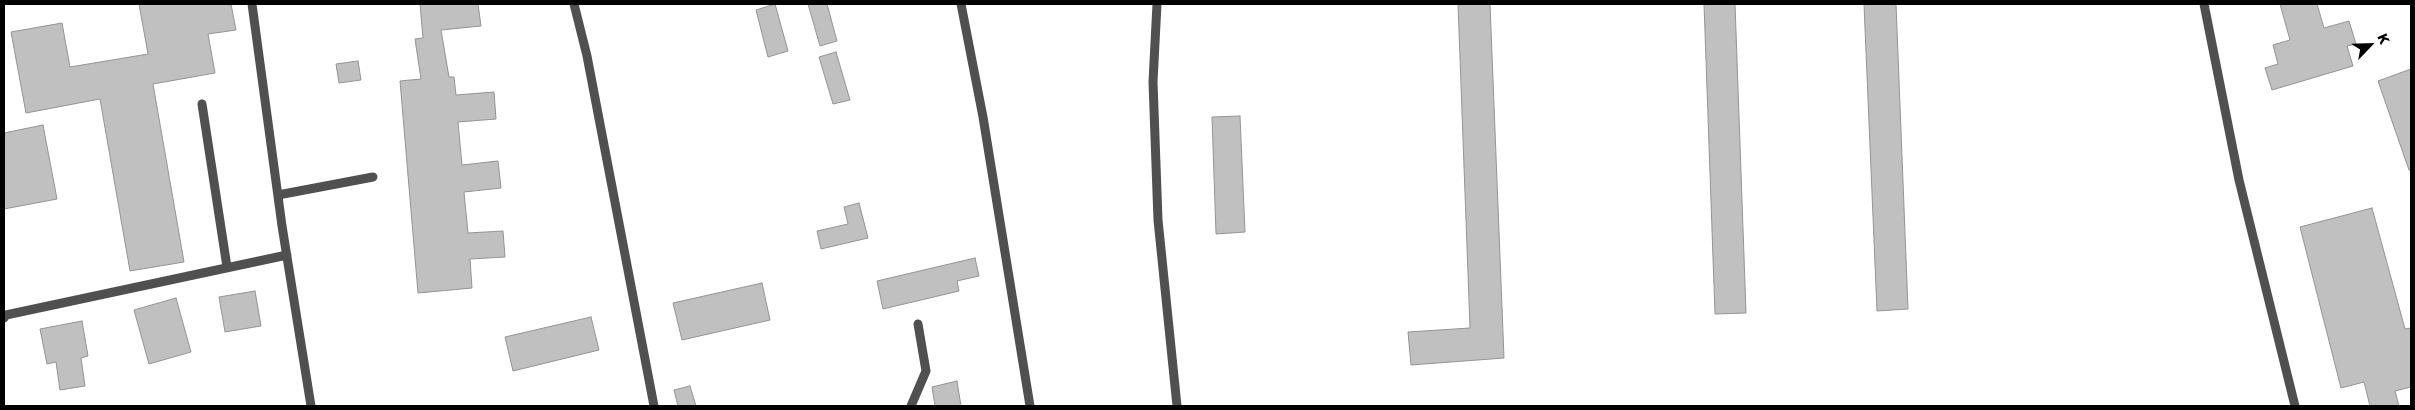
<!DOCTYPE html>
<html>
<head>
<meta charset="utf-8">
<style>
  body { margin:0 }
  #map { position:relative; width:2415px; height:410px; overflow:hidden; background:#fff; font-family:"Golos Text",sans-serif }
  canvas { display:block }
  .frame { position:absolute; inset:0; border:5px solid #000; pointer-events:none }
  .north { position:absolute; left:2345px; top:20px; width:50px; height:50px; -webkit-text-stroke:4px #fff; paint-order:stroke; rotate:66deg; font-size:14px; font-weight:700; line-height:20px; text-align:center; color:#000 }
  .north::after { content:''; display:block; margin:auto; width:18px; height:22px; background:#000; clip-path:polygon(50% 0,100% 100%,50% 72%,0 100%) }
</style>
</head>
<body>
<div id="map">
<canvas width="2415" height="410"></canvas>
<div class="frame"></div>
<div class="north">K</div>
</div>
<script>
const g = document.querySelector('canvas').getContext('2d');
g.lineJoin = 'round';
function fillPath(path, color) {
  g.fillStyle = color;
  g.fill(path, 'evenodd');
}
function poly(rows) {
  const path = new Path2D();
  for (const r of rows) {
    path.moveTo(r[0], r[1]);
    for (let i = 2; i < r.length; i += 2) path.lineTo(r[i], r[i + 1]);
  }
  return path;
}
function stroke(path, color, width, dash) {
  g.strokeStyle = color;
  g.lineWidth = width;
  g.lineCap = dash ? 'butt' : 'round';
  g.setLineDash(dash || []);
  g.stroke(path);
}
const building = poly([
  [139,4,231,4,236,30,208,34,215,73,153,84,184,262,130,271,100,99,26,113,11,32,62,23,70,67,148,54,139,4],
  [420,4,478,4,481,26,441,30,449,77,454,77,456,95,494,92,496,119,458,122,462,165,498,161,501,188,464,192,468,233,503,231,505,257,470,259,472,288,418,293,400,81,421,79,415,39,423,38,420,4],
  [775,4,788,51,768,57,756,10,775,4],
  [808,4,827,4,837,41,820,46,808,4],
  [1458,4,1490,4,1504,358,1411,365,1408,332,1470,328,1458,4],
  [1704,4,1735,4,1746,313,1715,314,1704,4],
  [1864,4,1896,4,1908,309,1877,311,1864,4],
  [2280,4,2317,4,2324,28,2349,21,2356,44,2347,46,2353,66,2272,90,2265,68,2278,64,2273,45,2290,40,2280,4],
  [836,52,850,100,833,104,819,57,836,52],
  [358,61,361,80,339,83,336,64,358,61],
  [2411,69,2411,170,2409,170,2378,81,2411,69],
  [1240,116,1245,232,1216,234,1212,117,1240,116],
  [43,125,57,199,4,209,4,133,43,125],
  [859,203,868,238,821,249,817,231,848,224,844,207,859,203],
  [2372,208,2405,329,2411,328,2411,387,2395,391,2399,406,2370,406,2364,382,2341,388,2300,227,2372,208],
  [975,258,979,276,957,281,959,291,883,309,877,281,975,258],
  [762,283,770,320,682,340,673,303,762,283],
  [255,291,261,326,225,332,219,297,255,291],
  [176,298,191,352,149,364,134,310,176,298],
  [591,317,599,350,513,371,505,337,591,317],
  [82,321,88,356,81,358,85,386,60,390,56,362,47,364,40,329,82,321],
  [957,381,961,406,935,406,932,387,957,381],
  [690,386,696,406,678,406,674,390,690,386]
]);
const lane = poly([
  [252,4,282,226,311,406],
  [574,4,587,56,654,406],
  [961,4,983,117,1030,406],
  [1157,4,1153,82,1158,220,1177,406],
  [2204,4,2239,180,2295,406],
  [202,104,227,267],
  [278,195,373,177],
  [4,318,6,315,287,255],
  [911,406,926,371,918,324]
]);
fillPath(building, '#c0c0c0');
stroke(building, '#949494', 1);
stroke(lane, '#505050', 9);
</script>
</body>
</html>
